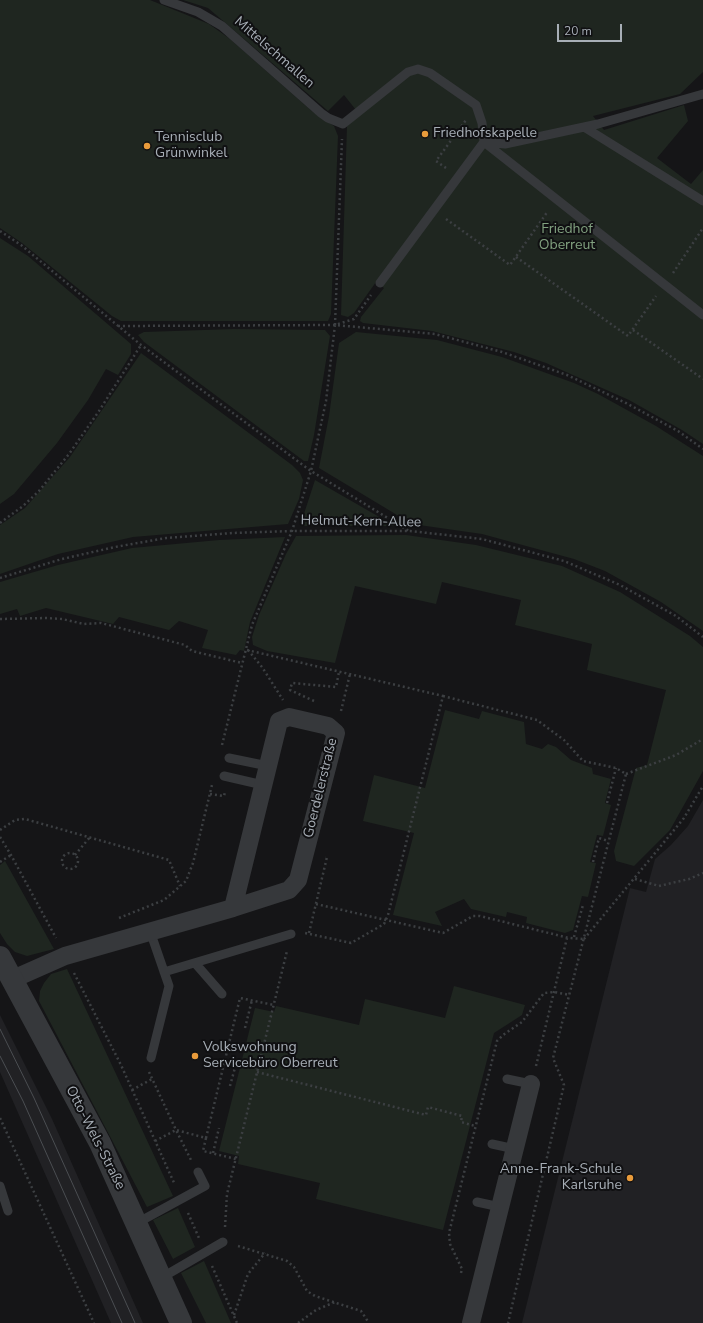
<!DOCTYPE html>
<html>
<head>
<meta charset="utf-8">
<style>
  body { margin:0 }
  #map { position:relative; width:703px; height:1323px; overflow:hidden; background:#151517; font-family:"Nunito Sans",sans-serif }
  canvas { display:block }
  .scale { position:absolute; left:557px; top:24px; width:65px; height:18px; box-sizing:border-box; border:2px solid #a7aeb6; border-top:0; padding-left:5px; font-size:12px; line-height:14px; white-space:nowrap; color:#a7aeb6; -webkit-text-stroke:3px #101012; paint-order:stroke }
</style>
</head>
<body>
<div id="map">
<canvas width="703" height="1323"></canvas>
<div class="scale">20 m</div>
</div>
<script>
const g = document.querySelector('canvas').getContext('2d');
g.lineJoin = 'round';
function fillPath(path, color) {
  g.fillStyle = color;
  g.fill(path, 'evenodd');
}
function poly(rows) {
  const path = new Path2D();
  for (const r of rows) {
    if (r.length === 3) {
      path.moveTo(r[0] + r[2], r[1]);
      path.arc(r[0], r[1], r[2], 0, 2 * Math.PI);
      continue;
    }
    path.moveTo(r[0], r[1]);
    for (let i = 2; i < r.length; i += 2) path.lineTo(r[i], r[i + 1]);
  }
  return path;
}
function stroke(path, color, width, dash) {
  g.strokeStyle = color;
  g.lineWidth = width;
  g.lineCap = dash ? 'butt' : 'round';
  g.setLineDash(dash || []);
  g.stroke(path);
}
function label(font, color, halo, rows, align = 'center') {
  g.font = font + ' "Nunito Sans",sans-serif';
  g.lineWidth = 4;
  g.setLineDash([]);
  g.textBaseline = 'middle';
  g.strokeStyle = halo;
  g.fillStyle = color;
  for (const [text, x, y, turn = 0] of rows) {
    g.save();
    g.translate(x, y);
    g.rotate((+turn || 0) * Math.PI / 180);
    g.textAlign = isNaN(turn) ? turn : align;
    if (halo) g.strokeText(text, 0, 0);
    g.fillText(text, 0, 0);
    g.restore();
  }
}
const built = poly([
  [703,800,703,1323,522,1323,630,888,646,892,655,859,671,845,688,826],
  [0,1015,52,1119,143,1323,111,1323,0,1072]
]);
const green = poly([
  [0,0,150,0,209,24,230,39,313,112,334,126,338,136,331,314,328,321,121,321,112,316,22,243,0,228],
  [183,0,703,0,703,72,680,94,593,116,604,130,684,105,688,121,657,158,691,184,703,170,703,444,682,430,629,400,546,363,514,352,432,331,363,323,360,321,361,317,384,288,376,282,354,313,348,317,341,315,347,126,360,115,344,95,328,111,208,8],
  [0,238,28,256,131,344,131,354,118,375,106,369,88,400,57,443,14,494,0,504],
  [234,329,325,330,330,336,314,435,308,461,304,461,144,342,138,335,144,332],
  [356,332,437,340,502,357,574,383,598,394,656,426,703,456,703,631,661,602,605,571,574,559,482,534,412,524,319,468,329,416,339,343],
  [141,353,292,465,300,473,303,480,299,499,288,524,133,537,58,554,0,574,0,525,25,508,70,457],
  [315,480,395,526,300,526],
  [406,535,476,545,562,566,620,592,690,636,703,647,703,771,670,830,634,866,616,861,614,851,636,768,647,765,666,690,587,670,592,644,515,625,521,600,442,582,436,604,355,586,335,663,267,651,253,645,252,637,259,615,286,554,296,536],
  [285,537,250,622,244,651,240,650,236,655,202,648,208,630,179,621,169,630,119,617,113,624,46,608,20,616,17,609,0,614,0,582,58,565,132,548,219,540],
  [445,710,479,719,482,711,524,722,526,744,542,749,548,744,556,747,571,760,592,768,593,774,611,779,605,803,611,805,603,836,597,835,590,862,596,863,588,897,582,896,573,930,565,933,526,923,527,917,507,912,506,917,471,909,464,899,435,912,442,926,393,915,414,833,363,821,374,775,425,788],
  [5,861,54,949,27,956,15,952,7,944,0,933,0,865],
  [67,969,173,1196,147,1207,39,1001,40,991,44,983,51,974],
  [454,986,525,1005,522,1015,494,1033,443,1230,316,1199,320,1183,238,1164,239,1156,219,1151,255,1008,274,1012,276,1006,359,1025,365,999,445,1018],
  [178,1208,195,1247,173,1259,153,1220],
  [204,1261,231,1323,206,1323,181,1273]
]);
const path = poly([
  [446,168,436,161,466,120],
  [446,219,510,265,548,211],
  [0,231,21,245,141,345,311,471,409,531],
  [516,257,628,336,656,296],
  [673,273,703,228],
  [335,325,342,139],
  [118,326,335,325,435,334,502,352,567,375,626,403,678,431,703,449],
  [633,330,703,379],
  [0,523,23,506,39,491,69,454,99,411,141,345],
  [0,578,62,559,115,547,166,538,232,533,292,531,410,531,482,539,564,561,620,585,676,616,703,637],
  [0,619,46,618,62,619,84,624,101,623,185,645,192,651,242,663],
  [247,650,443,696,388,915,384,924,351,943,305,933],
  [248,650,262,667,283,700],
  [443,696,537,720,564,740,583,761,616,768,626,774,553,1058,564,1085,508,1323],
  [314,701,290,690,292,683,336,687,339,672],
  [341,711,350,674],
  [222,745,252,625,292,531,311,471,326,401,335,325,354,319,371,295],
  [626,774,676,755,703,739],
  [210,794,224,796,225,792],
  [607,803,616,768],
  [0,830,15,820,25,819,169,860,180,886],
  [0,837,11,855,56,938],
  [70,861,8],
  [75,855,90,837],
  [0,862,11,855],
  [593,862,599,838,608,841],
  [635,879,659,886,689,879,703,873],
  [316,904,443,933,473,916,480,916,569,938,583,939],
  [119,918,164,900,186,881,193,863,212,785],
  [309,933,327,857,325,857],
  [574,937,583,905],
  [584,939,684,818,703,786],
  [74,973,121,1065,175,1185],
  [245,1028,252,1000],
  [225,1061,258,1068],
  [536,1066,567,938],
  [149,1072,176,1130,206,1138,240,998,274,1005],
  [257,1072,426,1115,428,1107,462,1116,461,1122,475,1126],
  [230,1086,236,1064],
  [132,1090,152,1079],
  [0,1118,94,1323],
  [206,1138,203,1151,236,1159],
  [155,1141,176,1130,191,1160],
  [213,1153,219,1128],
  [188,1213,199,1238],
  [225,1227,227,1194,287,951],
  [238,1246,287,1261,294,1267,307,1291,315,1296,361,1311,369,1323],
  [212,1266,237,1323],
  [461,1273,462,1269,450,1244,449,1233,497,1041,503,1035,522,1022,544,993,554,992,570,995],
  [234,1315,248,1274,265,1253],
  [298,1323,316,1310,335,1302]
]);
const service = poly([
  [164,0,198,12,222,26,321,113,328,118,343,124,408,72,418,69,430,73,476,105,482,123,484,142,703,315],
  [584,127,703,201],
  [380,283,484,142,505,144,598,124,703,94],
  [229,758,268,766],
  [224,776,263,785],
  [150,931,169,986,151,1058],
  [195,963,222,994],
  [164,972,291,934],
  [507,1079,531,1084],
  [492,1144,515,1149],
  [0,1186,8,1211],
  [477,1202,500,1207],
  [137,1223,205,1186,198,1172],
  [161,1278,223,1242]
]);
const minor = poly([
  [13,979,65,956,233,908,289,890,298,880,336,733,328,726,289,717,279,721,233,908],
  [471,1323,531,1084]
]);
const tertiary = poly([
  [0,957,100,1143,181,1323]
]);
const tram = poly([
  [0,1029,34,1098,135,1323],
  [0,1056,23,1101,122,1323]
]);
const markers = [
  [425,134,4,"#e99b3b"],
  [147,146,4,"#e99b3b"],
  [195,1056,4,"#e99b3b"],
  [630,1178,4,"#e99b3b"]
];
const streetNames = [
  ["Mittelschmallen",274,53,41],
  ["Helmut-Kern-Allee",361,522,1],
  ["Goerdelerstraße",321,788,-76],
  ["Otto-Wels-Straße",95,1138,63]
];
const poiNames = [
  ["Friedhofskapelle",433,134],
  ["Tennisclub",155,138],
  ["Grünwinkel",155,154],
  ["Volkswohnung",203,1048],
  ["Servicebüro Oberreut",203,1064],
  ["Anne-Frank-Schule",622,1170,"right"],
  ["Karlsruhe",622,1186,"right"]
];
const parkNames = [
  ["Friedhof",567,230],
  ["Oberreut",567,246]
];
fillPath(built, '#212124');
fillPath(green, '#1f2620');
stroke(path, '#3c3f42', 2.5, [2, 3]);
stroke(service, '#36383b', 9);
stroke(minor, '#36383b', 18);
stroke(tertiary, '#36383b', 22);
stroke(tram, '#4b4e52', 1);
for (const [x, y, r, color] of markers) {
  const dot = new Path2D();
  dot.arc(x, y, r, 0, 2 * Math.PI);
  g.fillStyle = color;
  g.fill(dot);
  stroke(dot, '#101012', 1.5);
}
label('14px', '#a7aeb6', '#101012', streetNames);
label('14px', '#a7aeb6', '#101012', poiNames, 'left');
label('14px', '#81a07f', '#101012', parkNames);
</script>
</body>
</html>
